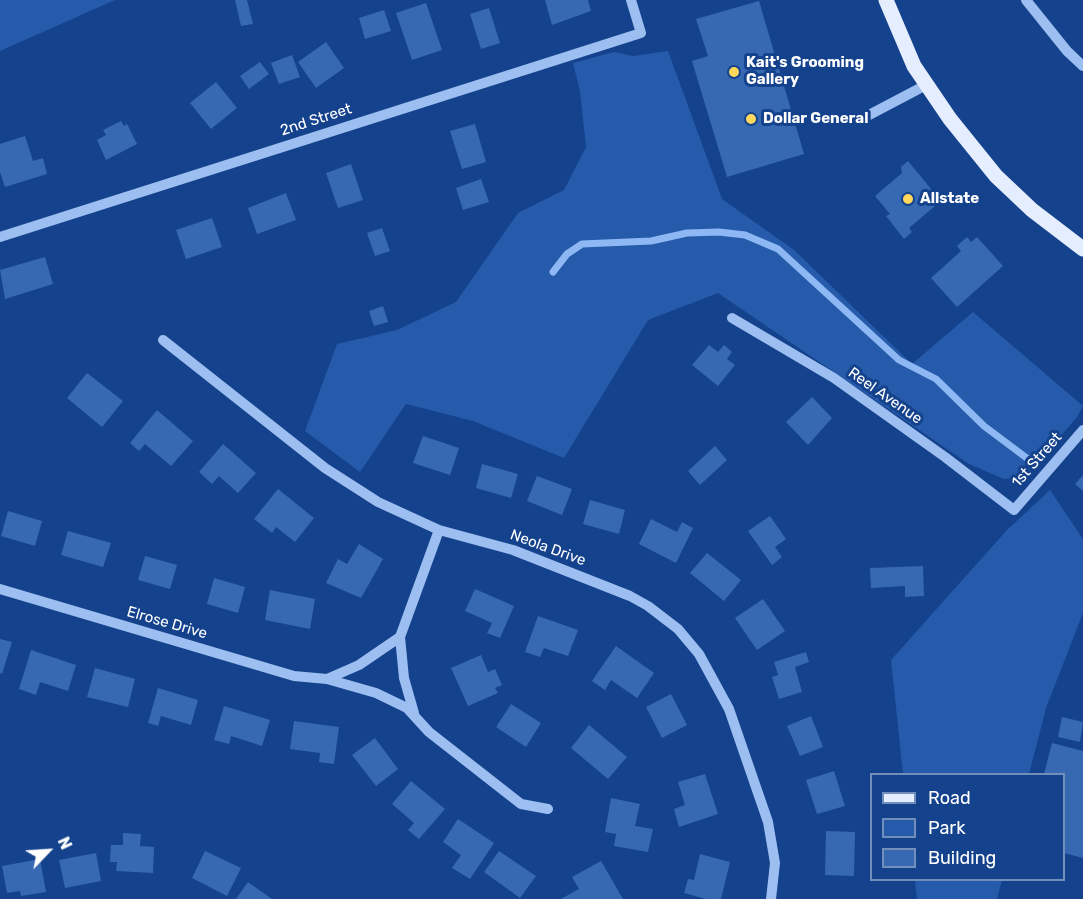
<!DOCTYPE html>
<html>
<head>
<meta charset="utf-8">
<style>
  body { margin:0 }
  #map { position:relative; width:1083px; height:899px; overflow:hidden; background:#14428c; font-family:Rubik,sans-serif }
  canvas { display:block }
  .legend { position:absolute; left:870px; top:773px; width:195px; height:108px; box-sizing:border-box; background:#14428c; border:2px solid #728eba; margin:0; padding:8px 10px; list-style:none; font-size:18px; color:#fff }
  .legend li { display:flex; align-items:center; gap:12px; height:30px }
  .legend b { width:30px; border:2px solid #728eba }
  .north { position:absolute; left:18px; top:821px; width:60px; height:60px; -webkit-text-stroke:4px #14428c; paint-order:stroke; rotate:65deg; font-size:16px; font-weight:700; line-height:24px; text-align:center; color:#fff }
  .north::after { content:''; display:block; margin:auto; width:21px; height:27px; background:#fff; clip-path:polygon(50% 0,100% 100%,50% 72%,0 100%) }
</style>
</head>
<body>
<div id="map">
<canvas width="1083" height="899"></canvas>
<ul class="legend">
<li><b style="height:8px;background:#e5eeff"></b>Road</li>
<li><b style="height:16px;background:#265bab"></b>Park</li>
<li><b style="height:16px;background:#3769b3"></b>Building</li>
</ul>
<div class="north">N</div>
</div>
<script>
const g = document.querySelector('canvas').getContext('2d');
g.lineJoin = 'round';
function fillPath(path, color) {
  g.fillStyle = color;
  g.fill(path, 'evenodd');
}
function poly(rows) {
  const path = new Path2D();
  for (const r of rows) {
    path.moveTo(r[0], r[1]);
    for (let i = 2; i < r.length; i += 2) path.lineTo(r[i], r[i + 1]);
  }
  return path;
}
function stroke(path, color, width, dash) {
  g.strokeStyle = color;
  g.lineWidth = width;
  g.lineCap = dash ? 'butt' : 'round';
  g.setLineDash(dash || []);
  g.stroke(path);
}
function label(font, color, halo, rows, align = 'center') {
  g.font = font + ' Rubik,sans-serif';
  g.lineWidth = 6;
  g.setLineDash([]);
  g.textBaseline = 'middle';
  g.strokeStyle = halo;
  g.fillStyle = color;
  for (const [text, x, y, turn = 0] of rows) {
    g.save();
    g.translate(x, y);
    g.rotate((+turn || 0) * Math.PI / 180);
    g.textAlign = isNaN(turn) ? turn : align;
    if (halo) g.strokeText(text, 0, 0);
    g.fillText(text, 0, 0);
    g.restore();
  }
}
const green = poly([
  [0,0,115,0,0,51],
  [668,51,722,199,794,250,912,364,973,312,1083,406,1077,417,1026,477,1004,479,969,464,718,293,648,320,564,458,473,421,406,404,360,472,305,431,337,344,397,330,456,302,518,213,564,190,586,147,580,91,573,63,614,52,633,56],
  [1050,490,1083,539,1083,613,1046,708,1029,774,903,774,891,660,1007,530],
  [915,880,1002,880,997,899,917,899]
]);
const stream = poly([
  [553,272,567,254,582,244,651,241,687,233,719,232,745,235,778,249,899,360,936,379,984,426,1028,459]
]);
const building = poly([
  [235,0,247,0,253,24,241,26],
  [545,0,588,0,591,11,552,25],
  [759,1,804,154,727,177,692,61,708,56,696,19],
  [426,3,442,50,412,60,396,13],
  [489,8,500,43,481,49,470,14],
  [384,10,391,31,365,39,359,18],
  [326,42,344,68,316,88,298,62],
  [292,55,300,77,279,84,271,63],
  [260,62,269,74,249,89,240,76],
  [216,82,237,108,211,129,190,103],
  [121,121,124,126,127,124,137,144,106,160,97,140,106,135,103,130],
  [475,124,486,162,462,169,450,131],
  [25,136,33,161,43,158,47,174,5,187,0,172,0,144],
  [908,161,941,201,909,228,912,232,904,239,886,216,890,214,875,196,902,173,901,167],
  [351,164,363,200,338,208,326,173],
  [481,179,489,202,463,210,456,188],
  [286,193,296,220,257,234,248,208],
  [212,218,222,247,186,259,176,230],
  [382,228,390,251,375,256,367,233],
  [967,237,971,242,977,237,1003,266,957,307,931,278,961,251,957,246],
  [45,257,53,284,5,299,0,270],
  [383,306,388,322,374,326,369,311],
  [709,345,718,352,724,345,732,352,727,359,735,365,718,386,692,365],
  [87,373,123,401,102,427,67,398],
  [812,397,832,418,808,445,786,422],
  [157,410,193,441,171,466,145,444,139,451,130,443],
  [423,436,459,448,450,475,413,463],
  [223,444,256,473,238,493,219,476,212,484,199,472],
  [715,446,727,460,700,485,688,471],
  [482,464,518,474,511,498,476,488],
  [1083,475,1083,491,1075,484],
  [537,476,572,489,562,515,527,501],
  [278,489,314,518,295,542,276,527,272,533,254,519],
  [590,500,625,510,619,534,583,524],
  [8,511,42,521,35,546,1,536],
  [770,516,786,539,775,547,782,557,772,565,748,531],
  [651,519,677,532,682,522,693,528,676,563,639,544],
  [68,531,111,543,103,567,61,555],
  [359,544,383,559,361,598,326,583,338,559,347,564],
  [707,553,741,580,724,601,690,573],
  [145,556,177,565,170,589,138,580],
  [923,566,924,596,905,597,905,586,871,588,870,568],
  [214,578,245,587,238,613,207,604],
  [475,589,514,606,500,638,487,633,492,623,465,611],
  [270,590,315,599,310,629,265,620],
  [763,599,785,631,757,650,735,618],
  [538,616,578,630,568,656,544,648,540,657,525,652],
  [0,639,12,642,2,674,0,673],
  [616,646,654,673,637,698,611,680,605,690,592,681],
  [31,650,76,665,68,691,40,682,36,695,19,689],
  [806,652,809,662,795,667,802,692,779,699,772,677,778,675,774,662],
  [481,655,488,672,495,669,502,685,495,688,498,693,468,706,451,668],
  [95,668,135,679,128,707,87,697],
  [158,688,198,700,191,725,161,716,158,726,148,723],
  [671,694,687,725,662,738,646,707],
  [511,704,541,723,526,747,496,727],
  [224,706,270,720,262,746,231,736,229,744,214,740],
  [811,716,823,747,800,756,787,726],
  [1062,717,1083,722,1080,742,1058,737],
  [294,721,339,727,334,764,319,762,320,753,290,749],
  [589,725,627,757,608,779,571,748],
  [375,738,398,769,376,786,352,755],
  [1052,743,1083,751,1083,858,1064,853,1064,774,1044,774],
  [834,771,845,806,817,814,806,780],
  [705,774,718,814,679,827,674,809,685,805,678,782],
  [411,781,445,809,419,839,408,830,414,823,392,804],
  [611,798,640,804,635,826,653,829,648,852,614,846,616,834,605,832],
  [458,819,494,843,470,879,452,868,461,855,443,842],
  [826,831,855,832,854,876,825,875],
  [123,833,141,834,140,846,154,847,153,873,116,871,117,862,110,862,111,845,123,845],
  [205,851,241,868,227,896,192,878],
  [499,851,536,876,520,898,484,872],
  [96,853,101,881,65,888,59,860],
  [700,854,730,862,721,899,706,899,684,893,688,879,694,880],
  [40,859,46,892,21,896,20,891,7,893,2,866],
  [601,861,623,899,561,899,579,889,572,877],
  [248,882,272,899,236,899]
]);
const minor = poly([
  [1026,0,1067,51,1083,66],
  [869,115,926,85],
  [0,237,641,33,631,0],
  [732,318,834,378,945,457,1014,510,1083,430],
  [163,340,325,468,378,502,439,530,513,550,630,596,648,606,678,629,699,654,729,709,768,822,775,863,771,899],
  [0,589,294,676,327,679,376,693,407,708,429,732,521,804,548,809],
  [327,679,359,665,400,637],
  [414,713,404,678,400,637,439,530]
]);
const major = poly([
  [886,0,914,66,950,119,996,176,1032,210,1083,249]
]);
const markers = [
  [734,72,6,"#ffd85b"],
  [751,119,6,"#ffd85b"],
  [908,199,6,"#ffd85b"]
];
const poiNames = [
  ["Kait's Grooming",746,63],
  ["Gallery",746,80],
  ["Dollar General",763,119],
  ["Allstate",920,199]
];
const streetNames = [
  ["2nd Street",316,120,-18],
  ["Reel Avenue",885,396,35],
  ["1st Street",1037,460,-49],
  ["Neola Drive",548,548,20],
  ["Elrose Drive",167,623,16]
];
fillPath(green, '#265bab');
stroke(stream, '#8eb8f3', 7);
fillPath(building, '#3769b3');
stroke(minor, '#9cbef0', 10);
stroke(major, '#e5eeff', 15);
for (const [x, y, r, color] of markers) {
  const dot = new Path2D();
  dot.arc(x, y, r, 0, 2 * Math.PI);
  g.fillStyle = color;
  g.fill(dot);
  stroke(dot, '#14428c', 2);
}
label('bold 15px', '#fff', '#14428c', poiNames, 'left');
label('15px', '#fff', '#14428c', streetNames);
</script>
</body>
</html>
